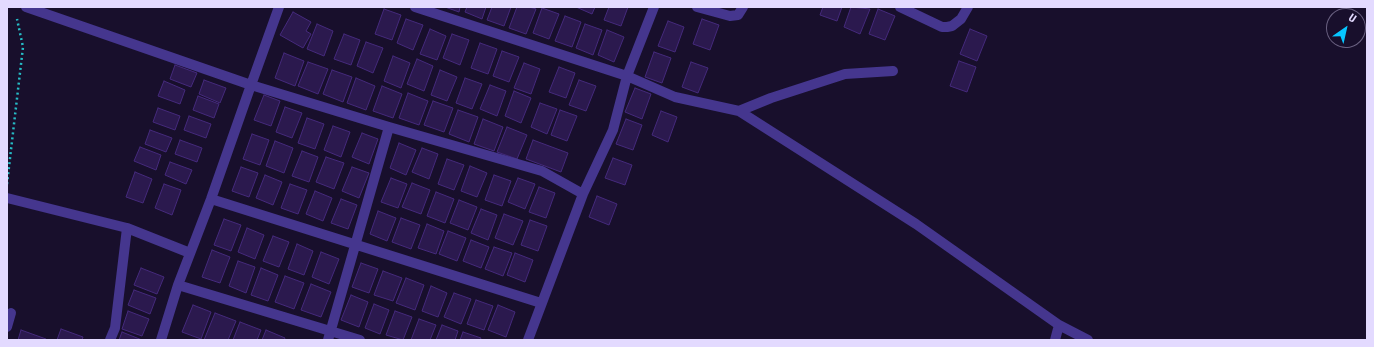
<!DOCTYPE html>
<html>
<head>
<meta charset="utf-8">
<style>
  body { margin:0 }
  #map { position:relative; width:1374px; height:347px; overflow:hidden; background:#180f2c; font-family:"Roboto Condensed",sans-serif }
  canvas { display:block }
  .frame { position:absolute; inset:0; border:8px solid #e3daff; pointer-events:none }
  .north { position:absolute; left:1326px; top:8px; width:40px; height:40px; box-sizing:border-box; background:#180f2c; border:1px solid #696080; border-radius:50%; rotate:34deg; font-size:11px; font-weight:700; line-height:16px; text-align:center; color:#e3daff }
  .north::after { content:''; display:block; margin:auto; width:14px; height:18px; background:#06c6ff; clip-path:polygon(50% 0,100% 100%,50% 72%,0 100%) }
</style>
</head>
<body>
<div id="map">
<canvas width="1374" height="347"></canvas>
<div class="frame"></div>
<div class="north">U</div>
</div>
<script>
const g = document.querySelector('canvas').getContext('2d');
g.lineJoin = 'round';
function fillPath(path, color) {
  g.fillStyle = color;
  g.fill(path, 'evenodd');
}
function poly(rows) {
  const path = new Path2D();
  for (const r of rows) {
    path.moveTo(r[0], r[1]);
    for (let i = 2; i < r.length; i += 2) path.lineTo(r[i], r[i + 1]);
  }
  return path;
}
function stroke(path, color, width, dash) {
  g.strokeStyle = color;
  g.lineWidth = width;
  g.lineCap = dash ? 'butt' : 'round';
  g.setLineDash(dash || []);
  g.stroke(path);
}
const building = poly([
  [445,7,460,7,459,12,445,7],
  [467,7,486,7,482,19,465,12,467,7],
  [492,7,511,7,504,26,487,20,492,7],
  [517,7,529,7,536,9,526,34,509,28,517,7],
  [576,7,595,7,592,14,576,7],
  [609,7,628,7,621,26,604,20,609,7],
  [823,7,842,7,837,21,820,15,823,7],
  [851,7,870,9,860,34,844,27,851,7],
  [542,8,559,14,549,39,533,33,542,8],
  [384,9,401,15,392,40,375,34,384,9],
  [878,9,895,16,885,40,869,34,878,9],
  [293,12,311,22,306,31,311,34,303,48,280,35,293,12],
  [565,16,581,22,572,47,555,41,565,16],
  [406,19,423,25,413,50,397,43,406,19],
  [702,19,719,25,710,50,693,44,702,19],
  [668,21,684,27,675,52,658,46,668,21],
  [317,24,333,31,324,56,307,49,317,24],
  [585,24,602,30,593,55,576,48,585,24],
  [430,29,446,36,437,60,420,54,430,29],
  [970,29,987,36,977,61,960,54,970,29],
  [607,30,624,37,614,62,598,55,607,30],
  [344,34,360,40,351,65,334,59,344,34],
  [452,34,469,40,460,65,443,58,452,34],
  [366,42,383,48,373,73,357,66,366,42],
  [480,43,497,49,488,74,471,68,480,43],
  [502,51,519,57,509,82,493,76,502,51],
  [654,52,671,58,662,83,645,77,654,52],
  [284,53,304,61,295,86,275,78,284,53],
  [393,56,410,63,401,88,384,81,393,56],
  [417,59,433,66,424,91,407,84,417,59],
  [959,61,976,67,967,92,950,86,959,61],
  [308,62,328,69,318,94,298,86,308,62],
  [691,62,708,68,698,93,682,87,691,62],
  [524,63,540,69,531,94,514,88,524,63],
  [175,65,197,73,191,87,170,79,175,65],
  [559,67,575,73,566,98,549,92,559,67],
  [332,70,352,77,343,102,323,94,332,70],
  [440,70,457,77,447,101,431,95,440,70],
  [356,78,375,86,366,110,347,103,356,78],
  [465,78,482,84,472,109,456,103,465,78],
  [204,80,226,88,220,103,199,94,204,80],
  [579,80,596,86,586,111,569,105,579,80],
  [164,81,185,90,180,104,158,96,164,81],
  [490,85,506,91,497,116,480,109,490,85],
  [382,86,402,94,393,118,373,111,382,86],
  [635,88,651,94,642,119,625,112,635,88],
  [514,91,531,98,521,123,505,116,514,91],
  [408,93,428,101,419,125,399,118,408,93],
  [264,95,280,101,271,126,254,120,264,95],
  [198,96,219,104,214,118,193,110,198,96],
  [433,101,453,108,444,132,424,125,433,101],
  [540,103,557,109,547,134,531,127,540,103],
  [285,107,302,113,292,138,276,132,285,107],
  [158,108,180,116,175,130,153,122,158,108],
  [458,110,478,117,469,142,449,134,458,110],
  [560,110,577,116,567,141,551,135,560,110],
  [661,111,677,117,668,142,652,135,661,111],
  [189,116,211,124,206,138,184,130,189,116],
  [307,118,324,124,315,149,298,143,307,118],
  [483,119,503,127,494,151,474,144,483,119],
  [626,119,642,125,633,150,616,144,626,119],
  [333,126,350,132,341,157,324,150,333,126],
  [507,127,527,135,517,159,497,152,507,127],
  [150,130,172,138,166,152,145,144,150,130],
  [362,133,378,139,369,164,352,157,362,133],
  [252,134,269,140,260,165,243,159,252,134],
  [180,140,202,148,197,162,175,154,180,140],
  [533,140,568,153,561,172,526,159,533,140],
  [275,141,293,148,284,173,266,166,275,141],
  [399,143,416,150,406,175,390,168,399,143],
  [140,147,161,155,156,170,134,161,140,147],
  [422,148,438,154,429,179,412,172,422,148],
  [302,151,318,157,309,182,292,176,302,151],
  [326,157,344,163,334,189,316,182,326,157],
  [613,158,632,165,625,185,605,178,613,158],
  [447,159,464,165,454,190,438,184,447,159],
  [170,162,192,170,186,184,165,175,170,162],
  [470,166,487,173,477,197,461,191,470,166],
  [241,167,258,173,249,197,232,191,241,167],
  [352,167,369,173,359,198,342,191,352,167],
  [135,172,152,179,143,203,126,197,135,172],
  [265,175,282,182,273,205,256,198,265,175],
  [494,175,511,181,502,206,485,200,494,175],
  [391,178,407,184,398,208,381,202,391,178],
  [518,178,535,184,525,209,508,202,518,178],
  [412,183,430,190,421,214,402,207,412,183],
  [164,184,181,190,172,215,155,208,164,184],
  [290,184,307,190,298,214,281,208,290,184],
  [539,187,555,193,546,218,529,212,539,187],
  [315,191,332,198,323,221,306,214,315,191],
  [436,192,454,199,445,223,427,216,436,192],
  [597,196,617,204,609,225,589,217,597,196],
  [341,199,357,205,348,229,331,223,341,199],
  [459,200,477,207,468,230,450,223,459,200],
  [481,209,497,215,488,240,471,233,481,209],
  [378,211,396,218,387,241,370,234,378,211],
  [504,214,523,221,513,245,495,238,504,214],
  [401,218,420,225,411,249,392,242,401,218],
  [224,219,241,225,231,251,214,245,224,219],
  [530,220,547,226,538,251,521,245,530,220],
  [427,224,444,231,436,254,418,248,427,224],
  [247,228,264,235,255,259,238,252,247,228],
  [448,231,466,238,457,261,439,254,448,231],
  [273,236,289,242,279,267,263,261,273,236],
  [471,240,489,247,481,268,463,261,471,240],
  [297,244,313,251,304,275,288,269,297,244],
  [494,247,512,253,503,276,485,269,494,247],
  [212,250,230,257,220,283,202,277,212,250],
  [321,252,339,259,329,284,312,277,321,252],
  [515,253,533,260,525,282,507,275,515,253],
  [238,261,255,267,246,293,229,286,238,261],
  [361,263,378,269,369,293,352,287,361,263],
  [141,268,164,277,157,294,134,285,141,268],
  [261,268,278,275,268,301,251,295,261,268],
  [383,271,402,278,393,301,374,295,383,271],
  [285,276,304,283,294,309,275,302,285,276],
  [406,278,424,285,415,310,396,303,406,278],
  [311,284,331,292,321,317,301,310,311,284],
  [431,286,447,293,438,317,422,311,431,286],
  [134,290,156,298,150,314,128,305,134,290],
  [454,293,471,299,461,324,444,317,454,293],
  [351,295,368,302,359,327,341,320,351,295],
  [476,300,493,306,484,330,467,324,476,300],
  [374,304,389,310,380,334,365,328,374,304],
  [193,305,211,312,201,339,182,332,193,305],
  [498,305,515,312,506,337,488,330,498,305],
  [128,311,149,319,142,336,122,329,128,311],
  [395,311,412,317,403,340,386,335,395,311],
  [215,313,236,321,228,340,204,340,215,313],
  [419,319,436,325,430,340,411,340,419,319],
  [240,322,261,330,257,340,233,340,240,322],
  [442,325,458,331,455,340,436,340,442,325],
  [61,329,83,337,82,340,57,340,61,329],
  [21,330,46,339,46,340,18,340,21,330],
  [266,330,285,338,284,340,262,340,266,330],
  [122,332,142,340,119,340,122,332],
  [463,332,481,338,480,340,460,340,463,332]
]);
const path = poly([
  [7,184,23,47,17,19]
]);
const minor = poly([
  [26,7,251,85,279,7],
  [415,7,627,76,675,97,739,111,771,98,845,74,893,71],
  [697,7,730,16,738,15,743,7],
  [900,7,942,27,947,27,952,26,961,19,968,7],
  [739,111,916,224,1059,325,1055,340],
  [7,198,127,228,190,253],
  [211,199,541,303],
  [178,285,360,340],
  [1059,325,1088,340],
  [7,327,11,313],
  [110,340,115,328,127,228],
  [161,340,178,285,211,199,251,85,389,127,542,171,583,194],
  [328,340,389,127],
  [528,340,583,194,613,130,627,76,654,7]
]);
fillPath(building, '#2b194e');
stroke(building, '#452a7c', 1);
stroke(path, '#26bcc6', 2.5, [2, 3]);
stroke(minor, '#45368e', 10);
</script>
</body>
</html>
